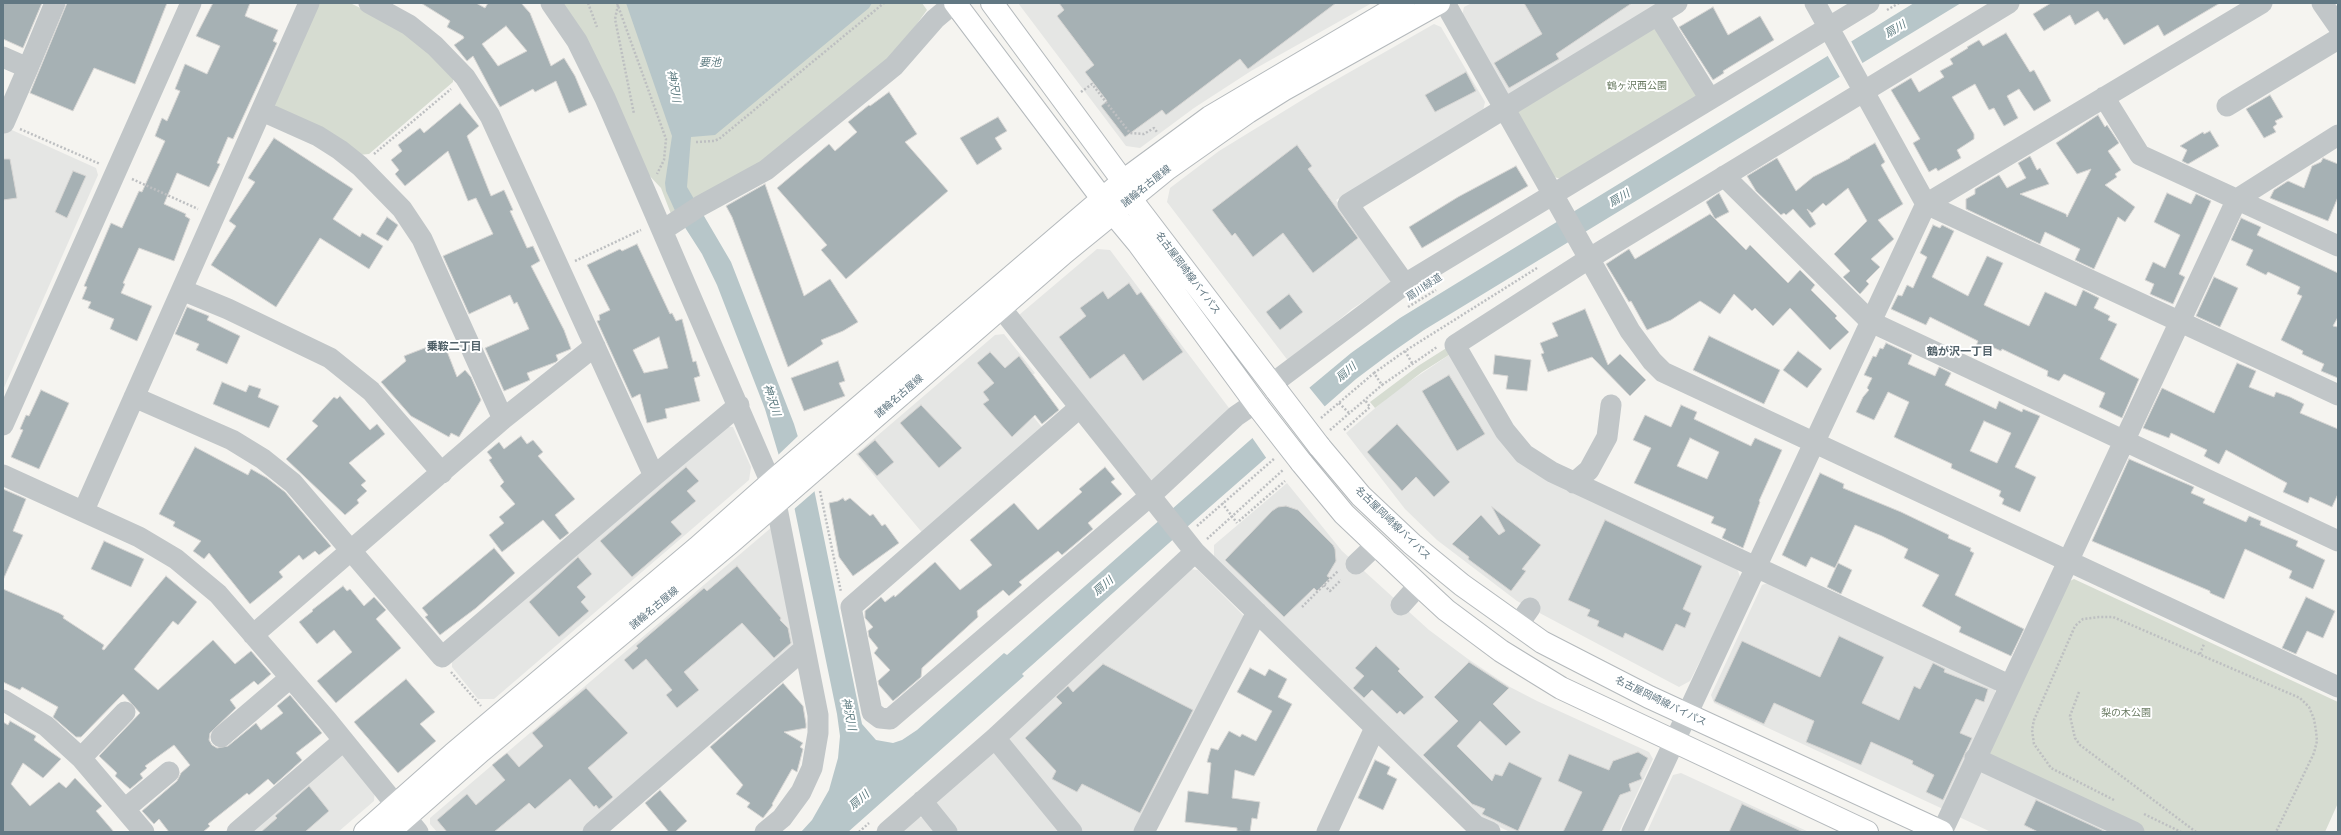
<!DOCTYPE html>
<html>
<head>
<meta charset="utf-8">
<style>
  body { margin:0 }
  #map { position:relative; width:2341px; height:835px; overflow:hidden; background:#f5f4f0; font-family:Barlow,sans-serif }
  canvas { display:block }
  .frame { position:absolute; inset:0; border:4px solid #627883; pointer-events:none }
</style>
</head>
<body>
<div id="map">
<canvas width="2341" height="835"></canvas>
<div class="frame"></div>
</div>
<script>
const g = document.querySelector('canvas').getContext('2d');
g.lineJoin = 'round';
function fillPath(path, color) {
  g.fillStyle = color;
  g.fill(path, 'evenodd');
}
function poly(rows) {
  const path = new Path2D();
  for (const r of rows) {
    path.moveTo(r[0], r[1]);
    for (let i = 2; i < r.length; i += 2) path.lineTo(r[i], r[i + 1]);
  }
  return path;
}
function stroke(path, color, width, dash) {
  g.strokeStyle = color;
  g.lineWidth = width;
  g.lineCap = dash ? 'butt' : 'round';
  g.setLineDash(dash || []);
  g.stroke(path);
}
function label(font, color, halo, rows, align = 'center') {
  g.font = font + ' Barlow,"Noto Sans JP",sans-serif';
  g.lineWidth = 4;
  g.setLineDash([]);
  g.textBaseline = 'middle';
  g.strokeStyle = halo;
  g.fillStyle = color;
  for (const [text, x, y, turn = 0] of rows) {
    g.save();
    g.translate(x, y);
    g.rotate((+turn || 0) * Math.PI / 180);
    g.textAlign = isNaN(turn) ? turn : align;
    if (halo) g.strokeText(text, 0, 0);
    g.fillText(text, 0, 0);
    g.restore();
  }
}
const built = poly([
  [1018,3,1372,3,1251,71,1194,108,1140,148,1126,146],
  [1472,3,1663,3,1514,95,1503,93,1462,16,1464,7],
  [1434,24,1441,27,1485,102,1483,111,1336,200,1392,277,1390,284,1352,309,1289,362,1167,202,1170,188,1219,151,1320,89],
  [3,126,96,168,98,175,3,390],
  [1097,249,1110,250,1232,412,1156,481,1146,480,1019,315],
  [1004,334,1035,373,1013,392,1045,431,925,536,856,454,995,335],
  [1452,353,1501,436,1736,565,1741,580,1690,681,1679,687,1517,601,1437,540,1405,509,1346,433,1394,392],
  [724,426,733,427,751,467,749,480,494,699,478,699,452,667,452,658],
  [1287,483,1342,551,1429,630,1468,659,1510,687,1537,701,1649,752,1653,759,1619,832,1510,832,1481,818,1214,559,1214,545],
  [772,527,796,640,794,649,582,832,437,832,430,824,430,818],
  [1189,569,1198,570,1243,615,1244,621,1137,832,1080,832,1007,744,1008,734],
  [1770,582,1994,686,1996,694,1943,809,1714,703,1711,695,1762,585],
  [985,752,997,752,1063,832,954,832,935,808,935,797],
  [338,755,346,755,375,788,374,801,338,832,248,832],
  [1984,768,2122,832,1991,832,1957,816,1977,771],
  [1681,773,1809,832,1647,832,1673,775],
  [918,817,925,818,937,832,900,832]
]);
const green = poly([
  [317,3,350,3,375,15,390,22,453,73,453,82,369,154,358,155,277,110,274,102],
  [559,3,922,3,927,10,898,50,761,165,671,214,661,188,646,172],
  [1652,27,1660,29,1698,91,1696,99,1561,179,1554,177,1517,115,1520,107],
  [1448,347,1452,353,1422,372,1375,408,1370,402,1418,366],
  [2074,579,2338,702,2338,803,2325,832,2145,832,1989,759,1986,751,2066,583]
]);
const water = poly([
  [626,3,872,3,869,8,715,135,691,137,687,187,731,262,794,424,814,489,862,724,876,740,893,743,902,740,917,730,1004,653,1007,655,1309,388,1351,353,1400,318,1914,3,1961,3,1424,330,1388,355,1356,379,1187,527,1022,674,1024,676,848,832,801,832,812,820,829,790,838,758,840,736,837,714,794,506,765,409,717,285,702,254,677,215,666,191,665,183,672,136]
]);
const pier = poly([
  [1850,39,1863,64,1841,79,1826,53],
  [1308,386,1326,408,1267,459,1251,436],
  [798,436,816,490,793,510,777,456]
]);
const building = poly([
  [3,3,42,3,23,48,3,39,3,3],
  [67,3,167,3,135,84,94,68,73,111,30,93,67,3],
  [213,3,250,3,245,16,278,30,273,41,277,43,233,139,228,137,217,163,220,164,209,187,177,173,164,204,186,214,185,216,190,219,174,261,139,248,123,283,125,284,121,293,152,306,137,341,110,329,114,319,88,308,91,302,82,299,87,287,84,286,111,223,122,228,139,191,142,192,165,141,155,136,162,118,167,121,180,91,175,89,185,64,207,74,220,46,196,36,213,3],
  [421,3,476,3,485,8,488,3,521,3,530,13,551,66,564,58,575,76,587,105,569,113,556,81,535,92,533,89,500,107,473,56,467,61,454,45,464,38,463,36,447,27,450,21,421,3],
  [506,26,527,51,498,66,482,44,506,26],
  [1059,3,1336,3,1248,69,1240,59,1166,115,1162,110,1125,137,1101,106,1107,101,1085,72,1094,65,1057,16,1064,10,1059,3],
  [1524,3,1632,3,1556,54,1559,59,1509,88,1494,63,1542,34,1524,3],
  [2051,3,2220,3,2164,36,2158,25,2124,45,2107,18,2104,20,2098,11,2075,25,2070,15,2044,31,2033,14,2051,3],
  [1713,7,1728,35,1760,16,1774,40,1723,71,1724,73,1713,80,1679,27,1713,7],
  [2006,33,2030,72,2034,70,2051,101,2034,111,2019,89,2007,96,2018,118,2004,126,1994,108,1989,110,1975,84,1952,97,1974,134,1974,139,1957,150,1961,158,1938,171,1936,168,1929,172,1913,143,1920,139,1891,90,1911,78,1919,92,1944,77,1940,71,1953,64,1950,59,1968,48,1967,47,1979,40,1983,46,2006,33],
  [1466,72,1476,91,1435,112,1425,95,1466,72],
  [889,92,917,134,905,142,948,191,846,279,821,250,827,245,777,188,829,144,835,151,857,132,848,122,869,105,870,106,889,92],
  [2270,95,2283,117,2275,121,2277,124,2273,127,2276,132,2264,138,2246,109,2270,95],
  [460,103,479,126,467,136,491,196,504,190,513,210,510,211,527,248,533,246,540,261,531,266,564,330,571,349,556,355,558,360,556,362,527,373,530,380,504,391,485,348,529,329,517,302,514,304,510,295,469,314,443,256,493,234,476,198,468,201,448,151,405,186,395,174,399,170,391,160,402,151,398,145,420,128,424,133,460,103],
  [2098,115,2105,127,2107,125,2119,143,2108,151,2121,170,2115,174,2117,177,2105,185,2135,207,2125,222,2118,217,2094,269,2075,260,2080,249,2045,232,2040,244,1966,209,1966,199,1975,194,1975,189,1999,175,2007,188,2026,178,2018,163,2030,156,2037,170,2040,168,2049,184,2020,194,2066,214,2067,217,2091,169,2077,174,2056,143,2098,115],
  [998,117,1007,131,995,138,1002,149,977,165,960,138,998,117],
  [2210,131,2219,146,2188,164,2182,161,2187,150,2180,146,2203,132,2204,134,2210,131],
  [274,138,353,189,333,219,360,237,362,233,383,246,369,269,320,238,276,307,211,265,236,226,229,221,255,182,248,178,274,138],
  [1875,143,1885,162,1881,165,1903,204,1878,220,1894,239,1871,259,1880,267,1866,281,1869,284,1860,294,1843,277,1850,271,1834,254,1867,221,1848,188,1826,206,1823,203,1812,213,1807,209,1816,224,1810,228,1793,209,1786,215,1784,213,1781,215,1756,191,1747,176,1777,158,1796,191,1813,177,1850,158,1850,157,1875,143],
  [1297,145,1312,166,1308,169,1358,238,1313,273,1283,233,1253,257,1235,233,1232,236,1212,210,1297,145],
  [2323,158,2338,164,2338,197,2328,221,2270,198,2274,190,2288,181,2304,188,2312,166,2321,162,2323,158],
  [3,159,10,159,17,198,3,200,3,159],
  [1516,166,1528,186,1422,248,1409,227,1458,197,1516,166],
  [73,171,86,176,67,218,55,212,73,171],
  [765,184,804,296,830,279,858,322,843,331,821,340,823,344,788,367,732,217,726,206,765,184],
  [1719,193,1729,212,1715,219,1706,202,1719,193],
  [2167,193,2191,204,2196,194,2211,201,2179,274,2185,277,2173,304,2150,294,2154,284,2145,280,2153,262,2165,268,2180,235,2154,222,2167,193],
  [1710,214,1746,250,1750,245,1788,283,1800,270,1815,285,1811,290,1837,316,1835,318,1849,332,1830,350,1790,308,1773,326,1755,308,1752,311,1734,294,1720,314,1700,301,1671,320,1647,330,1631,301,1629,302,1606,264,1629,249,1635,259,1710,214],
  [387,217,398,225,388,241,376,234,387,217],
  [2241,218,2261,227,2257,235,2338,273,2338,317,2333,326,2338,327,2338,378,2321,371,2324,364,2302,354,2303,351,2281,340,2302,296,2297,294,2300,287,2268,272,2266,275,2246,265,2253,250,2231,240,2241,218],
  [1933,225,1940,228,1942,225,1954,231,1932,277,1968,296,1987,256,2003,263,1984,305,2029,326,2045,292,2076,306,2083,290,2099,298,2094,308,2110,316,2108,320,2117,324,2100,359,2139,379,2122,418,2099,407,2105,393,2064,374,2059,381,2047,376,2048,371,2002,349,2001,351,1992,347,1989,353,1976,346,1978,341,1930,317,1926,325,1891,309,1898,295,1902,296,1907,285,1913,288,1927,257,1920,253,1933,225],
  [637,244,670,314,672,313,676,321,682,319,693,362,696,361,700,376,694,378,700,401,665,409,667,418,647,423,640,394,632,398,597,321,600,320,599,315,610,310,587,265,620,249,622,251,637,244],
  [659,337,668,368,644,373,633,350,659,337],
  [2214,277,2238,288,2220,327,2196,316,2214,277],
  [1129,283,1137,295,1141,292,1183,352,1143,381,1124,354,1090,379,1059,337,1086,316,1080,308,1103,291,1108,299,1129,283],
  [1289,294,1303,312,1280,330,1266,312,1289,294],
  [187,307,209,316,207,320,240,336,227,364,196,350,199,344,175,334,187,307],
  [1585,309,1608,365,1620,354,1646,380,1630,396,1592,357,1548,372,1541,354,1544,353,1540,343,1558,336,1552,323,1585,309],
  [1709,336,1780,370,1764,404,1693,370,1709,336],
  [443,341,457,377,465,370,471,377,481,400,459,437,451,433,449,437,411,416,381,382,406,361,404,356,443,341],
  [1886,343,1912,355,1908,364,1935,376,1939,367,1951,373,1945,385,1996,409,1999,401,2022,412,2023,409,2040,416,2015,467,2036,477,2020,512,2002,504,2004,499,1999,496,2001,491,1951,468,1952,464,1894,437,1909,402,1888,392,1874,420,1856,412,1863,397,1869,390,1867,388,1872,378,1864,375,1873,356,1876,357,1880,348,1883,349,1886,343],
  [1984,421,2011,433,1997,463,1970,451,1984,421],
  [1798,351,1822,369,1807,388,1783,370,1798,351],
  [990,352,1005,368,1019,356,1059,410,1042,424,1035,415,1012,437,983,404,989,400,983,392,994,383,977,363,990,352],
  [1495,355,1531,360,1527,391,1506,389,1508,376,1493,374,1495,355],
  [838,361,845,381,839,383,845,396,804,411,791,378,838,361],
  [2237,363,2256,371,2249,387,2274,397,2276,392,2290,397,2304,404,2300,413,2338,429,2338,494,2332,507,2310,497,2308,503,2283,492,2287,483,2226,450,2219,464,2204,456,2207,450,2171,433,2169,438,2143,428,2162,388,2214,413,2237,363],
  [1449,375,1485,434,1457,451,1422,391,1449,375],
  [222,382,246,392,249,385,261,389,258,397,279,406,269,428,213,404,222,382],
  [41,390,69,403,39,469,11,457,23,430,20,429,26,415,29,416,41,390],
  [340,396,370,430,377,424,385,434,349,463,366,481,361,485,367,491,357,500,359,503,345,515,286,459,318,426,312,421,334,397,337,399,340,396],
  [921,405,962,448,939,468,900,423,921,405],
  [1681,405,1697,412,1694,419,1751,446,1755,438,1782,450,1759,501,1760,502,1743,548,1722,538,1726,529,1711,523,1714,517,1634,483,1651,448,1633,440,1645,415,1671,427,1681,405],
  [1690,438,1719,452,1707,479,1677,466,1690,438],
  [1397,424,1450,482,1434,497,1416,477,1402,491,1367,452,1397,424],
  [521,436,527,444,533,440,543,452,538,456,575,499,555,515,569,533,560,540,543,520,502,552,489,535,504,523,499,517,515,504,500,486,504,482,489,460,492,458,487,452,499,442,504,449,521,436],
  [875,440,894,462,877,476,858,454,875,440],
  [195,447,248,475,251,469,267,478,285,492,331,546,319,555,315,551,303,560,299,555,279,572,283,577,250,604,209,553,204,559,193,551,201,541,173,526,175,522,159,514,195,447],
  [2129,459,2194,487,2191,493,2205,499,2203,503,2246,522,2249,516,2261,521,2260,525,2298,541,2296,546,2325,560,2313,589,2289,578,2292,571,2245,549,2224,599,2210,593,2210,591,2092,541,2129,459],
  [686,467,699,481,687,491,696,501,671,522,682,534,632,577,600,541,686,467],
  [1105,467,1115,479,1111,482,1122,494,1088,523,1093,529,1062,555,1058,551,1019,582,1022,585,1009,596,1003,590,977,611,978,617,922,668,921,677,893,701,879,685,878,681,890,670,874,653,878,648,869,637,868,631,873,627,865,618,865,611,881,597,885,602,894,595,895,597,935,562,960,590,992,565,970,540,1014,503,1038,530,1082,492,1079,489,1105,467],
  [1820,473,1844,484,1843,488,1901,512,1949,535,1948,538,1971,548,1970,551,1974,553,1955,595,2024,629,2011,656,1959,632,1961,627,1922,606,1939,575,1904,558,1908,549,1882,536,1855,525,1835,568,1811,557,1806,567,1782,555,1820,473],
  [3,489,26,499,13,531,23,535,3,580,3,489],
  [843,498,845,501,850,498,870,516,873,514,882,526,885,524,899,543,853,576,839,557,829,503,838,501,843,498],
  [1286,506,1298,510,1333,545,1335,549,1336,561,1327,576,1330,578,1317,591,1314,588,1284,617,1225,560,1272,511,1278,507,1286,506],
  [1492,507,1541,545,1522,569,1526,571,1511,591,1468,559,1469,557,1452,544,1481,515,1499,535,1505,531,1492,507],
  [1605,520,1702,566,1683,609,1691,613,1685,628,1676,624,1663,651,1625,633,1623,638,1597,626,1599,621,1587,616,1590,610,1568,600,1605,520],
  [104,541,144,559,131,587,91,569,104,541],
  [494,548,515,573,476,608,440,635,425,617,428,615,422,608,494,548],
  [578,557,592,574,577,587,586,597,581,602,589,611,559,637,529,602,578,557],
  [1838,563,1852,570,1841,594,1827,587,1838,563],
  [737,566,781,618,780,620,788,628,791,643,774,658,742,623,684,672,699,690,677,708,666,695,672,690,646,659,633,670,624,660,638,648,636,646,704,588,707,591,737,566],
  [166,576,197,602,178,625,173,621,134,669,158,690,213,640,235,664,251,651,271,674,258,685,254,681,230,700,236,708,210,733,209,740,212,745,217,748,228,746,256,723,261,730,283,713,277,706,290,695,322,733,296,753,302,760,274,785,268,779,249,795,247,793,208,824,210,826,203,832,169,832,159,819,154,824,142,811,177,781,181,773,190,765,174,745,145,766,147,768,140,774,143,778,130,789,115,776,117,773,99,756,140,713,123,694,81,737,76,737,53,717,58,707,22,687,20,690,3,682,3,589,59,613,64,616,63,618,104,645,102,649,104,650,166,576],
  [343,586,347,591,350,589,364,606,374,597,386,610,376,619,401,648,336,703,317,681,352,652,334,630,317,644,299,622,313,611,312,610,343,586],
  [2306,597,2335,611,2323,638,2307,631,2296,654,2282,648,2306,597],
  [1839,636,1884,657,1862,703,1899,720,1914,686,1920,689,1933,663,1945,669,1944,672,1988,689,1984,702,1976,699,1960,733,1972,738,1943,800,1926,792,1934,775,1912,764,1913,761,1871,742,1861,765,1806,742,1814,721,1774,703,1764,724,1714,701,1742,641,1820,677,1839,636],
  [1376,646,1400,669,1398,671,1424,697,1404,715,1400,711,1397,714,1372,690,1364,698,1353,688,1364,676,1355,668,1376,646],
  [1469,662,1509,688,1493,704,1521,732,1506,746,1480,721,1457,746,1492,781,1495,774,1502,776,1509,762,1542,778,1518,831,1482,814,1485,809,1472,804,1423,755,1458,721,1434,697,1469,662],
  [1103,664,1193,710,1140,813,1082,784,1077,792,1052,779,1056,771,1025,738,1062,703,1056,697,1068,686,1073,692,1103,664],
  [1250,668,1265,676,1269,669,1287,679,1278,697,1292,704,1254,776,1235,770,1232,798,1260,802,1257,819,1252,818,1250,832,1237,831,1237,828,1185,822,1188,791,1208,794,1211,763,1207,762,1211,748,1218,750,1229,731,1240,737,1242,734,1256,741,1272,711,1237,692,1250,668],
  [406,679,435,712,420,724,436,741,398,773,354,722,406,679],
  [783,683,803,706,806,724,806,728,784,732,803,743,800,747,803,749,797,772,792,769,772,804,773,805,763,818,747,807,750,803,736,794,743,785,710,747,783,683],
  [586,688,628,733,588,768,613,797,599,809,596,805,594,807,570,779,535,809,529,803,494,832,447,832,437,820,467,794,476,805,505,780,492,765,507,753,519,767,543,746,532,733,586,688],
  [10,721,36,736,34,740,61,759,43,778,23,763,11,784,30,806,59,782,66,788,75,778,102,806,96,811,114,832,3,832,3,722,8,725,10,721],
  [1638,752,1648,758,1640,774,1642,779,1629,784,1631,791,1620,795,1602,832,1563,832,1582,792,1558,781,1569,754,1609,770,1613,761,1638,752],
  [1375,760,1390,767,1387,774,1397,779,1383,810,1358,798,1375,760],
  [309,786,329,811,305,832,261,832,277,818,275,816,309,786],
  [660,790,687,821,675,832,669,832,645,803,660,790],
  [2036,800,2106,832,2038,832,2024,825,2036,800],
  [1742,804,1803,832,1729,832,1742,804]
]);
const path = poly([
  [588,3,597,27],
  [617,3,666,139,664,160,657,174],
  [618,5,615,19,634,114],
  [1887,10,1899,3],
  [1081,92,1092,84,1130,133,1144,134,1154,128,1157,132],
  [20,129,100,164],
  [696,142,714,141,719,139,884,3],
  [374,154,451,89],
  [132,179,198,209],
  [575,261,641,230],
  [1408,307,1436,290],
  [1405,351,1412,363],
  [1374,373,1405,351,1537,268],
  [1339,403,1350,414],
  [1321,418,1374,373,1382,385,1437,347],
  [1330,430,1382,385],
  [1344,430,1370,407,1365,400],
  [820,491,841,592],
  [1222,503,1237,523],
  [1239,521,1285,481],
  [1197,526,1275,458],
  [1207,539,1283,470],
  [1324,585,1330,591,1341,580],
  [1302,607,1338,571],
  [2200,654,2204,644],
  [451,672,481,706],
  [2079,692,2070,716,2075,738,2080,745,2196,832],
  [2114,800,2051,768,2034,744,2032,730,2034,720,2075,626,2083,619,2099,617,2113,617,2300,698,2309,707,2314,719,2316,731,2317,741,2314,753,2276,832],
  [2144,814,2181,832],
  [859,832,869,823]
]);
const minor = poly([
  [551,3,577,41,605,98,771,483],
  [1445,3,1630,331,1652,361,1663,372,2338,687],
  [2009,3,1590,258,1455,345,1505,431,1524,454,1552,472,2009,685],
  [2322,3,2338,26],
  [1658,15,1710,99],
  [3,57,28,68,55,3],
  [2104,97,2140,155,2338,246],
  [2227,106,2338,39],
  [262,111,318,136,340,150,360,166,402,209,422,239,503,419],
  [4,123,28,68],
  [1724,176,1871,322,2338,541],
  [1926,204,2338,395],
  [1926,204,2262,3],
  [663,230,700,206,766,170,894,66,935,19,954,3],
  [1405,284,1348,204,1677,3],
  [182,290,228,309,330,358,371,391,442,473],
  [1001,308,1195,552,1476,826,1490,832],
  [1272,384,1405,284,1869,3],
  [134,397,232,440,263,459,293,483,442,657,654,476,490,116,465,77,435,46,409,25,369,3],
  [1079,408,851,607,872,712,880,718,890,719,1149,497,1236,416,1255,403],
  [3,425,191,3],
  [3,475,139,537,176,559,218,594,327,720,418,832],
  [654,476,739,405],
  [1574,483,1589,470,1607,437,1611,405],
  [84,510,309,3],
  [1356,564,1377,544],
  [1401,605,1419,585],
  [1518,625,1530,608],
  [253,635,503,419,595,346],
  [3,700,46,726,81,758,144,832],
  [221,737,290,678],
  [995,738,1072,832],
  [81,758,125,712],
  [1975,758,2134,832],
  [922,801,947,832],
  [126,808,169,772],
  [237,832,343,741],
  [593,832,804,649],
  [765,832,782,818,801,792,812,768,818,733,818,715,776,503],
  [887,832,995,738,1195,552],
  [1144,832,1257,612],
  [1327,832,1375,728],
  [1632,832,1926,204,1815,3],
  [1942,832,2237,199,2338,135]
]);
const major = poly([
  [955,3,1113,213,1138,243,1259,408],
  [992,3,1123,181,1130,198,1277,391],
  [1319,446,1361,496,1412,544,1462,585,1542,642,1649,697,1942,832],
  [1301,462,1344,514,1419,585,1446,610,1501,651,1561,688,1867,832],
  [365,832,453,754,697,548,775,479,1123,181,1210,117,1403,3],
  [389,832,481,751,730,543,1064,253,1167,169,1248,112,1283,90,1439,3]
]);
const majorBridge = poly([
  [1277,391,1319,446],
  [1259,408,1301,462]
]);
const parkNames = [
  ["鶴ヶ沢西公園",1637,86],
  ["梨の木公園",2126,713]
];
const streetNames = [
  ["諸輪名古屋線",1146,186,-39],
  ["名古屋岡崎線バイパス",1188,273,53],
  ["扇川緑道",1424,287,-33],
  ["諸輪名古屋線",899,396,-41],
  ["名古屋岡崎線バイパス",1393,523,44],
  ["諸輪名古屋線",654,608,-40],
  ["名古屋岡崎線バイパス",1661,701,26]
];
const waterNames = [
  ["扇川",1895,29,-31],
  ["要池",710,62],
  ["神沢川",674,86,80],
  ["扇川",1619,198,-31],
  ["扇川",1346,372,-40],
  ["神沢川",772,400,72],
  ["扇川",1103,586,-41],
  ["神沢川",849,714,78],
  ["扇川",859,800,-41]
];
const neighbourhoodNames = [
  ["乗鞍二丁目",454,346],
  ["鶴が沢一丁目",1960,351]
];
fillPath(built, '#e5e6e4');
fillPath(green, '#d6dcd1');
fillPath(water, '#b7c6c9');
fillPath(pier, '#f5f4f0');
fillPath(building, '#a6b1b4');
stroke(building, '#d6d5d3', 1);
stroke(major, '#b4b9bc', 24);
stroke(path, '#bdbfc1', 2.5, [2, 2]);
stroke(minor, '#c1c6c8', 21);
stroke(major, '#fff', 22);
stroke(majorBridge, '#b4b9bc', 24, []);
stroke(majorBridge, '#fff', 22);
label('10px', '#697a61', '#fff', parkNames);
label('10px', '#627883', '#fff', streetNames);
label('italic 11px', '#5d7b80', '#fff', waterNames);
label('bold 11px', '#506068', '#fff', neighbourhoodNames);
</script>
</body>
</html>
